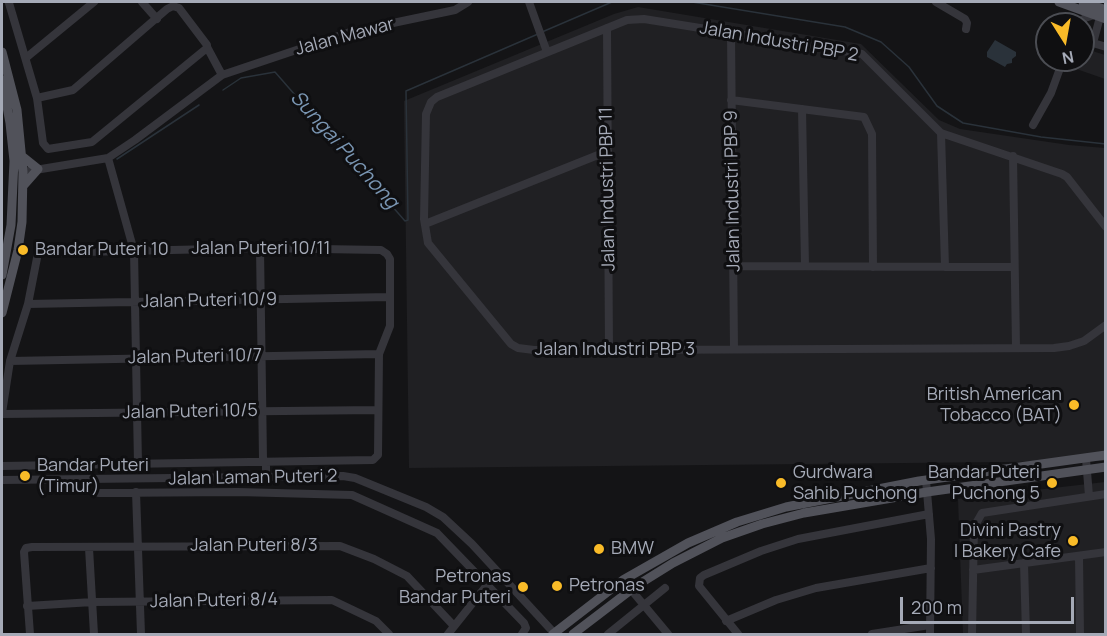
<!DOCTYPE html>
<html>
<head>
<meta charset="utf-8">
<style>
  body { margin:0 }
  #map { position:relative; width:1107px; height:636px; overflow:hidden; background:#141416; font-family:Manrope,sans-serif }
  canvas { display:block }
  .frame { position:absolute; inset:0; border:3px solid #a5aab7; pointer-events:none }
  .north { position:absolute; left:1035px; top:12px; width:60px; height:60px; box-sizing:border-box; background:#0f0f11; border:2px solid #4b4d53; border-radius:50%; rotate:169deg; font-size:16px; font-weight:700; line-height:24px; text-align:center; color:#a5aab7 }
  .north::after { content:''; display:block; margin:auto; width:21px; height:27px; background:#f9bb28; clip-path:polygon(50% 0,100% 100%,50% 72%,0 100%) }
  .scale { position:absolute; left:900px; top:597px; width:174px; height:27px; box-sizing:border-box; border:3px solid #a5aab7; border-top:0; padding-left:8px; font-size:18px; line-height:21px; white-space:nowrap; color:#a5aab7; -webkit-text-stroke:4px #0f0f11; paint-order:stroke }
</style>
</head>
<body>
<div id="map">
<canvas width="1107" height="636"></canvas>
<div class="frame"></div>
<div class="north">N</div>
<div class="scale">200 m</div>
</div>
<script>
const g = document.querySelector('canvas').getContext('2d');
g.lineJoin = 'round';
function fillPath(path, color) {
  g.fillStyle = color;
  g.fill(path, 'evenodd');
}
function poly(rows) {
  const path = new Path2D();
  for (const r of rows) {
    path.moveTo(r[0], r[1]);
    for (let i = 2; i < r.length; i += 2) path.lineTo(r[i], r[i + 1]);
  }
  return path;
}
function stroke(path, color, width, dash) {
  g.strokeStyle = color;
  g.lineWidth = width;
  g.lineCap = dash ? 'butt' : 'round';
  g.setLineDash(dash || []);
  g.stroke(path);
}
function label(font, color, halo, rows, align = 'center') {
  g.font = font + ' Manrope,sans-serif';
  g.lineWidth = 6;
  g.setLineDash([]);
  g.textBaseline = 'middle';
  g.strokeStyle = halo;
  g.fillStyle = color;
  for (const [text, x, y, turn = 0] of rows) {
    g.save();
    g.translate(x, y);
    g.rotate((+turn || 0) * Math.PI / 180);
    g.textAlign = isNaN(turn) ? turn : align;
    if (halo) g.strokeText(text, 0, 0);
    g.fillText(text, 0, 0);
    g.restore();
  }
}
const built = poly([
  [638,7,861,44,939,120,960,129,1069,145,1105,148,1105,461,409,468,404,101,614,14],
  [1083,48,1105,55,1105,79,1068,66,1070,60,1083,60],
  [1105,482,1105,634,963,634,958,499]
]);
const water = poly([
  [995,40,1016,52,1016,56,1012,59,1012,63,1007,64,1005,67,987,57,987,52]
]);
const stream = poly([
  [692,2,845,27,881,42,909,67,937,106,963,123,1041,137,1106,144],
  [542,32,612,2],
  [223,90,241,78,275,72,405,221,408,220,406,91,538,34],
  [117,159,199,105]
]);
const minor = poly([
  [142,2,157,19],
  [529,2,547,52],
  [936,2,965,19,967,23,966,29],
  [9,3,37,98,43,143,48,149,92,142,207,48,207,45,179,8,173,6,167,9,73,90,37,98],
  [1077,24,1085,18,1094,15],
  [607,28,609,350],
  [731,34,734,349],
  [1083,40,1106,47],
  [1093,43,1100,17],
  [207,47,222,75],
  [27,57,94,2],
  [731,100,864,117,872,134,873,267],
  [802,109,805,266],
  [1033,125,1051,93,1063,60],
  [941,133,945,267],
  [1013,156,1016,348],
  [108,158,134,251,138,464],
  [23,172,108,158,135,140,222,75,350,32,455,10,468,2],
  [425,224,608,151],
  [1106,227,1067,177,1062,174,941,133,862,54,644,19,627,20,437,97,431,102,426,114,424,219,428,243,511,344,518,348,534,350,622,350,1054,348,1069,346,1084,341,1106,325],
  [260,248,263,459,266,462,266,477],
  [734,266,1014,267],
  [28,304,389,297],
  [10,361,379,354],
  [2,413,10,361,28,304,38,253,260,248,381,250,387,254,390,259,390,326,379,354,378,455,373,460,2,466],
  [2,414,378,410],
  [1086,459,1089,496],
  [2,480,343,476,355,478,426,507,443,517,472,544,555,634],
  [926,480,931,539,930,634],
  [136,492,141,634],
  [99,493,238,492,352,495,437,533,524,623,526,628,522,634],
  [89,548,94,634],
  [1079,556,1080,634],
  [1024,563,1026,634],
  [973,570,1106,552],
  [623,580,668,634],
  [27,606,93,602,332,600,376,621,389,634],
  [726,621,776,600,816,588,931,568],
  [30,634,24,552,26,548,32,547,340,546,374,559,407,576,454,626],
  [448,634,487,585],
  [608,634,665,588],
  [738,634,699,586,700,578,704,575,761,551,798,539,929,514],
  [872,634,930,625],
  [972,634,974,527,982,513,1106,494]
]);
const major = poly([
  [1059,2,1106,19],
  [1083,2,1106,10],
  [2,52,17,110,23,172,22,222,18,250,2,313],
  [2,80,10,123,14,161,11,225,2,275],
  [23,157,38,169,23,186],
  [553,634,623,580,688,543,737,522,786,507,919,481,1106,455],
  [573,634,636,586,673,563,722,538,762,524,804,513,927,492,1106,467]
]);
const markers = [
  [23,250,6,"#f9bb28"],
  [1074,405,6,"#f9bb28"],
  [25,476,6,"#f9bb28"],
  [781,483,6,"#f9bb28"],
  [1052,483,6,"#f9bb28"],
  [1073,541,6,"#f9bb28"],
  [599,549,6,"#f9bb28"],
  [557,586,6,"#f9bb28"],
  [523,587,6,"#f9bb28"]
];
const streetNames = [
  ["Jalan Mawar",345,37,-15],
  ["Jalan Industri PBP 2",779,42,10],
  ["Jalan Industri PBP 11",608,189,-91],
  ["Jalan Industri PBP 9",733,191,-91],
  ["Jalan Puteri 10/11",261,249],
  ["Jalan Puteri 10/9",209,301,-1],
  ["Jalan Industri PBP 3",615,350],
  ["Jalan Puteri 10/7",195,357,-1],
  ["Jalan Puteri 10/5",190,412,-1],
  ["Jalan Laman Puteri 2",253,478,-1],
  ["Jalan Puteri 8/3",254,546],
  ["Jalan Puteri 8/4",214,601,-1]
];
const poiNames = [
  ["Bandar Puteri 10",35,250],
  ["British American",1062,395,"right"],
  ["Tobacco (BAT)",1062,416,"right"],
  ["Bandar Puteri",37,466],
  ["(Timur)",37,487],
  ["Gurdwara",793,473],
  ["Sahib Puchong",793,494],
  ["Bandar Puteri",1040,473,"right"],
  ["Puchong 5",1040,494,"right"],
  ["Divini Pastry",1061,531,"right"],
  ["| Bakery Cafe",1061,552,"right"],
  ["BMW",611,549],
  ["Petronas",511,577,"right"],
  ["Bandar Puteri",511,598,"right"],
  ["Petronas",569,586]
];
const waterNames = [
  ["Sungai Puchong",344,150,48]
];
fillPath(built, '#202023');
fillPath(water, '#2a323a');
stroke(stream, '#2a323a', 1.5);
stroke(minor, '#35353b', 8);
stroke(major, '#51525a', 9);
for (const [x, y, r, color] of markers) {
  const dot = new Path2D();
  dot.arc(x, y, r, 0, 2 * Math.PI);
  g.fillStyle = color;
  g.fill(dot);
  stroke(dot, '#0f0f11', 2);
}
label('18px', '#a5aab7', '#0f0f11', streetNames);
label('18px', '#a5aab7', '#0f0f11', poiNames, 'left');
label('italic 20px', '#7a96b3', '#0f0f11', waterNames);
</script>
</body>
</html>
